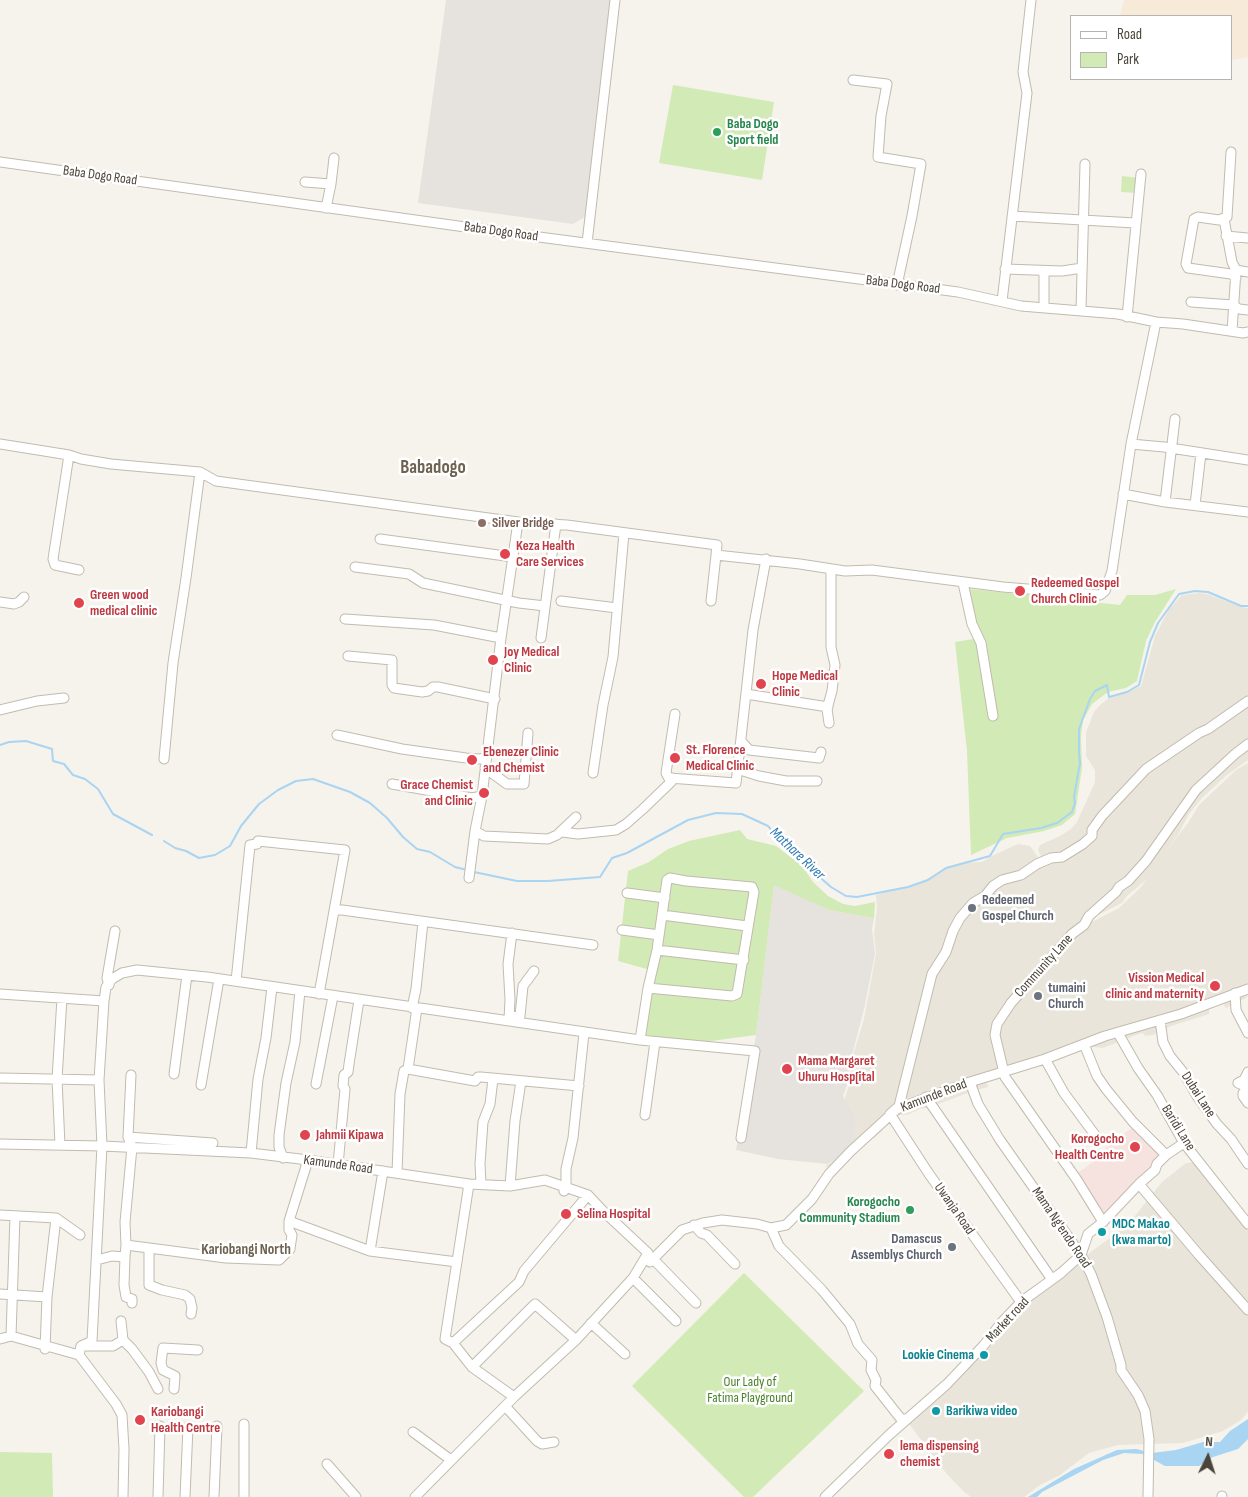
<!DOCTYPE html>
<html>
<head>
<meta charset="utf-8">
<style>
  body { margin:0 }
  #map { position:relative; width:1248px; height:1497px; overflow:hidden; background:#f6f3ec; font-family:"Sofia Sans Condensed",sans-serif }
  canvas { display:block }
  .legend { position:absolute; left:1070px; top:15px; width:162px; height:65px; box-sizing:border-box; background:#fff; border:1px solid #b7b4b0; margin:0; padding:6px 9px; list-style:none; font-size:15px; color:#4b4439 }
  .legend li { display:flex; align-items:center; gap:10px; height:25px }
  .legend b { width:25px; border:1px solid #b7b4b0 }
  .north { position:absolute; left:1183px; top:1432px; width:50px; height:50px; -webkit-text-stroke:4px #fff; paint-order:stroke; rotate:4deg; font-size:14px; font-weight:700; line-height:20px; text-align:center; color:#4b4439 }
  .north::after { content:''; display:block; margin:auto; width:18px; height:22px; background:#4b4439; clip-path:polygon(50% 0,100% 100%,50% 72%,0 100%) }
</style>
</head>
<body>
<div id="map">
<canvas width="1248" height="1497"></canvas>
<ul class="legend">
<li><b style="height:6px;background:#fff"></b>Road</li>
<li><b style="height:14px;background:#d2eab5"></b>Park</li>
</ul>
<div class="north">N</div>
</div>
<script>
const g = document.querySelector('canvas').getContext('2d');
g.lineJoin = 'round';
function fillPath(path, color) {
  g.fillStyle = color;
  g.fill(path, 'evenodd');
}
function poly(rows) {
  const path = new Path2D();
  for (const r of rows) {
    path.moveTo(r[0], r[1]);
    for (let i = 2; i < r.length; i += 2) path.lineTo(r[i], r[i + 1]);
  }
  return path;
}
function stroke(path, color, width, dash) {
  g.strokeStyle = color;
  g.lineWidth = width;
  g.lineCap = dash ? 'butt' : 'round';
  g.setLineDash(dash || []);
  g.stroke(path);
}
function label(font, color, halo, rows, align = 'center') {
  g.font = font + ' "Sofia Sans Condensed",sans-serif';
  g.lineWidth = 5;
  g.setLineDash([]);
  g.textBaseline = 'middle';
  g.strokeStyle = halo;
  g.fillStyle = color;
  for (const [text, x, y, turn = 0] of rows) {
    g.save();
    g.translate(x, y);
    g.rotate((+turn || 0) * Math.PI / 180);
    g.textAlign = isNaN(turn) ? turn : align;
    if (halo) g.strokeText(text, 0, 0);
    g.fillText(text, 0, 0);
    g.restore();
  }
}
const residential = poly([
  [1199,593,1207,594,1241,607,1248,608,1248,760,1227,775,1202,798,1189,814,1179,833,1166,851,1188,823,1199,805,1236,770,1248,763,1248,995,1246,998,1226,1008,1223,1003,1216,1005,1209,1009,1209,1014,1171,1026,1153,1035,1145,1036,1143,1033,1136,1035,1103,1048,1078,1045,1031,1062,1005,1069,998,1044,997,1029,1014,998,1039,975,1088,924,1119,908,1141,887,1147,879,1126,897,1122,903,1090,919,1088,917,1082,921,1082,926,1069,935,1028,982,1006,1004,999,1014,994,1036,1002,1070,985,1075,988,1087,973,1091,928,1108,920,1109,907,1115,892,1115,880,1127,882,1131,874,1138,869,1138,836,1171,825,1166,843,1157,849,1142,851,1121,838,1121,849,1085,848,1080,850,1065,864,1019,876,954,874,934,877,909,876,895,920,883,943,869,961,863,982,862,992,856,1018,844,1030,846,1042,863,1043,860,1038,850,1040,845,1060,836,1071,829,1077,822,1095,782,1095,770,1086,756,1086,732,1094,712,1099,706,1110,697,1123,694,1141,686,1155,636,1169,609,1182,595],
  [1198,1162,1248,1228,1248,1412,1241,1420,1223,1431,1183,1443,1118,1445,1089,1453,1060,1475,1040,1485,1024,1497,971,1497,964,1492,946,1473,907,1421,998,1333,1019,1309,1096,1248,1117,1233,1134,1217,1162,1182,1186,1163]
]);
const commercial = poly([
  [1124,0,1248,0,1248,57,1232,60,1232,16,1120,16]
]);
const industrial = poly([
  [446,0,612,0,588,215,573,224,418,203],
  [774,884,829,910,874,918,872,929,875,954,864,1009,849,1067,847,1085,843,1096,855,1118,854,1141,848,1156,827,1164,778,1159,736,1150,756,1035]
]);
const medical = poly([
  [1134,1126,1162,1158,1104,1215,1076,1174,1101,1156,1100,1153]
]);
const green = poly([
  [673,85,774,102,762,180,659,163],
  [1122,176,1139,178,1137,193,1121,192],
  [970,589,1120,605,1127,595,1155,595,1176,589,1155,622,1146,641,1137,681,1126,688,1108,692,1092,704,1083,720,1081,736,1082,768,1075,814,1062,825,1044,831,1007,838,971,855,967,751,955,642,973,639],
  [740,830,747,839,776,846,802,866,813,882,828,896,843,904,855,906,875,902,874,918,829,910,774,885,756,1035,651,1049,640,1028,654,971,618,961,628,871,649,862,668,849,689,841],
  [744,1273,864,1391,753,1497,744,1497,632,1386],
  [0,1452,52,1453,53,1497,0,1497]
]);
const water = poly([
  [1248,1419,1248,1439,1238,1449,1213,1457,1199,1466,1165,1466,1143,1454,1124,1453,1103,1460,1042,1492,1037,1497,1028,1497,1074,1469,1117,1450,1136,1449,1152,1453,1176,1450,1203,1442,1220,1442,1230,1431]
]);
const stream = poly([
  [0,745,9,742,26,741,52,749,53,761,64,764,73,775,85,779,98,789,113,814,152,835],
  [164,841,175,848,186,851,199,858,215,855,230,846,241,826,259,804,278,790,296,781,313,779,350,792,370,803,387,818,403,837,417,849,430,852,455,867,467,870],
  [474,872,517,881,548,881,600,877,612,858,627,853,688,820,716,813,742,814,768,826,778,838,804,858,815,873,831,887,846,896,857,897,908,887,928,880,946,868,990,856,1003,834,1041,828,1057,823,1072,812,1075,803,1074,797,1080,763,1079,754,1079,729,1090,699,1095,691,1107,685,1109,697,1127,692,1139,685,1150,642,1158,623,1179,594,1195,591,1208,592,1241,606,1248,606]
]);
const minor = poly([
  [853,80,887,84,881,116,878,157,921,164,912,216,897,285],
  [1231,152,1227,217,1219,220,1198,217,1194,219,1186,264,1188,268,1231,274,1236,278],
  [0,162,501,232,958,292,1021,306,1118,314,1156,322,1183,324,1243,333,1248,332],
  [305,182,331,184,326,208],
  [331,184,334,158],
  [1012,216,1135,223],
  [1224,219,1232,262,1236,270,1232,331],
  [1226,236,1248,238],
  [587,243,615,0],
  [1005,269,1062,271,1082,268],
  [1236,270,1248,272],
  [1002,301,1027,93,1023,72,1031,0],
  [1191,302,1233,305,1239,309,1248,310],
  [1044,307,1044,271],
  [1081,310,1085,164],
  [1127,317,1141,174],
  [1156,322,1131,444,1164,447,1248,460],
  [0,444,69,455,81,459,111,464,200,472,216,481,518,522,567,525,717,545,716,555,800,564,845,571,872,570,1003,587,1100,595,1105,591,1112,571,1131,444],
  [69,455,53,559,55,565,79,570],
  [1123,494,1165,502,1248,512],
  [1165,502,1175,419],
  [1195,505,1201,453],
  [380,539,513,557],
  [355,567,409,574,423,583,519,603,545,606],
  [963,583,972,624,981,643,993,716],
  [561,601,617,608],
  [711,601,716,555],
  [0,602,14,604,19,602,24,597],
  [345,619,434,625,501,638],
  [541,638,556,524],
  [348,656,392,660,392,685,394,688,422,692,428,691,433,687,438,687,495,699],
  [746,694,828,707],
  [0,710,37,701,64,698],
  [829,723,827,709,832,691,835,665,831,647,831,569],
  [337,735,402,749,466,758,480,759,486,757],
  [741,741,749,750,819,758,821,752],
  [164,759,173,663,186,578,200,472],
  [485,768,507,784,524,784,528,733],
  [737,769,759,776,786,781,817,781],
  [593,773,603,705,613,657,624,533],
  [669,778,736,783,753,630,766,559],
  [671,782,666,773,675,714],
  [392,784,472,798,482,796],
  [475,831,484,836,548,839,557,835,576,817],
  [562,832,578,834,616,830,626,824,643,809,671,782,669,778,673,778],
  [469,878,475,831,482,796,501,638,518,522],
  [627,893,665,898],
  [335,909,593,945],
  [662,915,747,926],
  [622,930,659,935],
  [657,950,744,960],
  [236,981,250,845,257,844,258,841,345,850,319,994],
  [109,985,107,978,115,931],
  [1235,993,1236,1010,1248,1033],
  [0,994,104,1001,106,987,112,979,122,973,137,970,207,977,640,1040,648,988,657,950,667,880,670,878,686,881,752,887,754,892,737,994,732,996,648,988],
  [104,1001,99,1080,102,1146,92,1341,81,1346,79,1355,116,1404,122,1415,124,1449,123,1497],
  [412,1008,416,989,423,922],
  [509,1016,519,1017,520,1016,523,986,534,971],
  [509,1020,510,999,508,964,512,933],
  [1160,1020,1163,1042,1170,1056,1183,1072,1197,1096,1217,1124,1231,1139,1248,1164],
  [1118,1033,1138,1068,1157,1095,1184,1143,1248,1224],
  [640,1040,755,1051,741,1138],
  [1084,1044,1097,1076,1106,1089,1133,1122,1166,1155],
  [1045,1059,1064,1093,1098,1139],
  [408,1069,475,1081,478,1077,481,1077,579,1086],
  [1248,1072,1244,1080,1238,1083,1245,1086,1247,1090,1243,1093,1243,1096,1248,1103],
  [174,1074,187,975],
  [0,1078,99,1080],
  [970,1082,978,1104,1000,1140,1081,1255,1091,1274,1107,1317,1121,1365,1121,1370,1138,1395,1145,1411,1149,1439,1148,1497],
  [316,1084,333,996],
  [201,1085,219,979],
  [926,1097,1051,1278],
  [645,1115,655,1042],
  [128,1137,213,1143],
  [0,1144,102,1146,251,1153,308,1160,469,1184,510,1186,545,1180,588,1195,602,1210,648,1253],
  [60,1145,57,1079,62,998],
  [251,1153,258,1079,266,1038,272,987],
  [283,1158,279,1147,279,1135,286,1083,295,1042,300,991],
  [338,1165,345,1089,343,1086,344,1075,348,1072,349,1064,359,1000],
  [397,1173,400,1094,404,1071,408,1069,417,1008],
  [469,1184,445,1339,453,1343,472,1367,514,1397],
  [481,1184,480,1164,483,1122,490,1104,493,1079],
  [1139,1184,1199,1255,1248,1310],
  [510,1186,515,1121,521,1081],
  [564,1191,566,1187,566,1169,573,1138,584,1033],
  [0,1215,56,1218,80,1235],
  [289,1221,370,1251,457,1262],
  [1103,1222,1077,1180,1005,1077,995,1035,997,1024,1011,1003,1072,934,1084,925,1089,916,1116,892,1119,887,1128,881,1146,861,1196,790,1235,754,1248,744],
  [694,1225,701,1233,707,1235,735,1264],
  [771,1228,779,1246,822,1290,850,1324,858,1344,872,1360,871,1370,876,1380,875,1386,901,1419,907,1419],
  [126,1245,125,1222,132,1147,128,1137,131,1075],
  [149,1248,149,1285,162,1290,185,1295,190,1299,192,1308,191,1314],
  [370,1251,383,1171],
  [125,1257,124,1285,126,1297,132,1299,132,1303],
  [653,1259,696,1303],
  [97,1260,112,1256,125,1257,126,1245,226,1258,279,1260,290,1249,292,1235,289,1230,289,1221,308,1160],
  [633,1278,676,1321],
  [0,1294,47,1297],
  [1021,1302,929,1174,890,1114,899,1106,932,974,946,952,953,931,960,918,973,903,985,896,993,886,1002,880,1021,875,1037,864,1051,858,1062,857,1083,844,1092,836,1092,830,1102,816,1146,769,1199,733,1208,729,1248,701],
  [121,1321,123,1340,132,1349,149,1372,158,1389],
  [591,1323,625,1354],
  [11,1336,15,1216],
  [0,1339,11,1336,79,1355],
  [453,1343,519,1282,524,1271,588,1195],
  [84,1346,113,1346,123,1340],
  [45,1349,47,1297,56,1218],
  [472,1367,535,1304,576,1340],
  [174,1389,175,1376,163,1370,161,1363,163,1348,198,1350],
  [505,1406,537,1441,542,1444,554,1442],
  [244,1424,244,1497],
  [413,1432,451,1460],
  [327,1464,356,1497],
  [1222,1496,1222,1497],
  [158,1497,160,1426],
  [185,1497,188,1427],
  [214,1497,217,1426],
  [415,1497,514,1397,576,1340,633,1278,648,1253,650,1262,682,1230,703,1223,722,1220,757,1224,771,1228,786,1225,812,1199,829,1174,851,1151,897,1109,970,1082,1045,1059,1105,1036,1181,1014,1248,989],
  [825,1497,889,1435,947,1384,984,1345,1001,1323,1021,1302,1061,1273,1081,1255,1088,1234,1103,1222,1139,1184,1155,1170,1157,1164,1166,1155,1184,1143]
]);
const markers = [
  [717,132,5,"#2e9e5b"],
  [482,523,5,"#8d6e63"],
  [505,554,6,"#e0444e"],
  [1020,591,6,"#e0444e"],
  [79,603,6,"#e0444e"],
  [493,660,6,"#e0444e"],
  [761,684,6,"#e0444e"],
  [675,758,6,"#e0444e"],
  [472,760,6,"#e0444e"],
  [484,793,6,"#e0444e"],
  [972,908,5,"#6b7280"],
  [1215,986,6,"#e0444e"],
  [1038,996,5,"#6b7280"],
  [787,1069,6,"#e0444e"],
  [305,1135,6,"#e0444e"],
  [1135,1147,6,"#e0444e"],
  [910,1210,5,"#2e9e5b"],
  [566,1214,6,"#e0444e"],
  [1102,1232,5,"#0f9aa8"],
  [952,1247,5,"#6b7280"],
  [984,1355,5,"#0f9aa8"],
  [936,1411,5,"#0f9aa8"],
  [140,1420,6,"#e0444e"],
  [889,1454,6,"#e0444e"]
];
const leisureNames = [
  ["Baba Dogo",727,124],
  ["Sport field",727,140],
  ["Korogocho",900,1202,"right"],
  ["Community Stadium",900,1218,"right"]
];
const streetNames = [
  ["Baba Dogo Road",100,176,8],
  ["Baba Dogo Road",501,232,8],
  ["Baba Dogo Road",903,285,7],
  ["Community Lane",1044,966,-48],
  ["Dubai Lane",1198,1095,57],
  ["Kamunde Road",934,1096,-21],
  ["Baridi Lane",1178,1128,58],
  ["Kamunde Road",338,1165,8],
  ["Uwanja Road",954,1209,55],
  ["Mama Ng'endo Road",1061,1228,56],
  ["Market road",1008,1320,-47]
];
const educationNames = [
  ["Silver Bridge",492,523]
];
const healthNames = [
  ["Keza Health",516,546],
  ["Care Services",516,562],
  ["Redeemed Gospel",1031,583],
  ["Church Clinic",1031,599],
  ["Green wood",90,595],
  ["medical clinic",90,611],
  ["Joy Medical",504,652],
  ["Clinic",504,668],
  ["Hope Medical",772,676],
  ["Clinic",772,692],
  ["St. Florence",686,750],
  ["Medical Clinic",686,766],
  ["Ebenezer Clinic",483,752],
  ["and Chemist",483,768],
  ["Grace Chemist",473,785,"right"],
  ["and Clinic",473,801,"right"],
  ["Vission Medical",1204,978,"right"],
  ["clinic and maternity",1204,994,"right"],
  ["Mama Margaret",798,1061],
  ["Uhuru Hosp[ital",798,1077],
  ["Jahmii Kipawa",316,1135],
  ["Korogocho",1124,1139,"right"],
  ["Health Centre",1124,1155,"right"],
  ["Selina Hospital",577,1214],
  ["Kariobangi",151,1412],
  ["Health Centre",151,1428],
  ["lema dispensing",900,1446],
  ["chemist",900,1462]
];
const worshipNames = [
  ["Redeemed",982,900],
  ["Gospel Church",982,916],
  ["tumaini",1048,988],
  ["Church",1048,1004],
  ["Damascus",942,1239,"right"],
  ["Assemblys Church",942,1255,"right"]
];
const cultureNames = [
  ["MDC Makao",1112,1224],
  ["(kwa marto)",1112,1240],
  ["Lookie Cinema",974,1355,"right"],
  ["Barikiwa video",946,1411]
];
const parkNames = [
  ["Our Lady of",750,1382],
  ["Fatima Playground",750,1398]
];
const waterNames = [
  ["Mathare River",797,854,43]
];
const neighbourhoodNames = [
  ["Kariobangi North",246,1250]
];
const districtNames = [
  ["Babadogo",433,468]
];
fillPath(residential, '#eae5da');
fillPath(commercial, '#f7ead8');
fillPath(industrial, '#e6e2dd');
fillPath(medical, '#f6e3e0');
fillPath(green, '#d2eab5');
fillPath(water, '#a9d4f2');
stroke(stream, '#a9d4f2', 2);
stroke(minor, '#c2bbae', 11);
stroke(minor, '#fff', 9);
for (const [x, y, r, color] of markers) {
  const dot = new Path2D();
  dot.arc(x, y, r, 0, 2 * Math.PI);
  g.fillStyle = color;
  g.fill(dot);
  stroke(dot, '#fff', 2);
}
label('bold 14px', '#27864d', '#fff', leisureNames, 'left');
label('14px', '#4b4439', '#fff', streetNames);
label('bold 14px', '#785e54', '#fff', educationNames, 'left');
label('bold 14px', '#be3a42', '#fff', healthNames, 'left');
label('bold 14px', '#5b616d', '#fff', worshipNames, 'left');
label('bold 14px', '#0d838f', '#fff', cultureNames, 'left');
label('14px', '#4a7f2a', '#fff', parkNames);
label('italic 15px', '#2e7ab2', '#fff', waterNames);
label('bold 15px', '#6e6250', '#fff', neighbourhoodNames);
label('bold 19px', '#6e6250', '#fff', districtNames);
</script>
</body>
</html>
